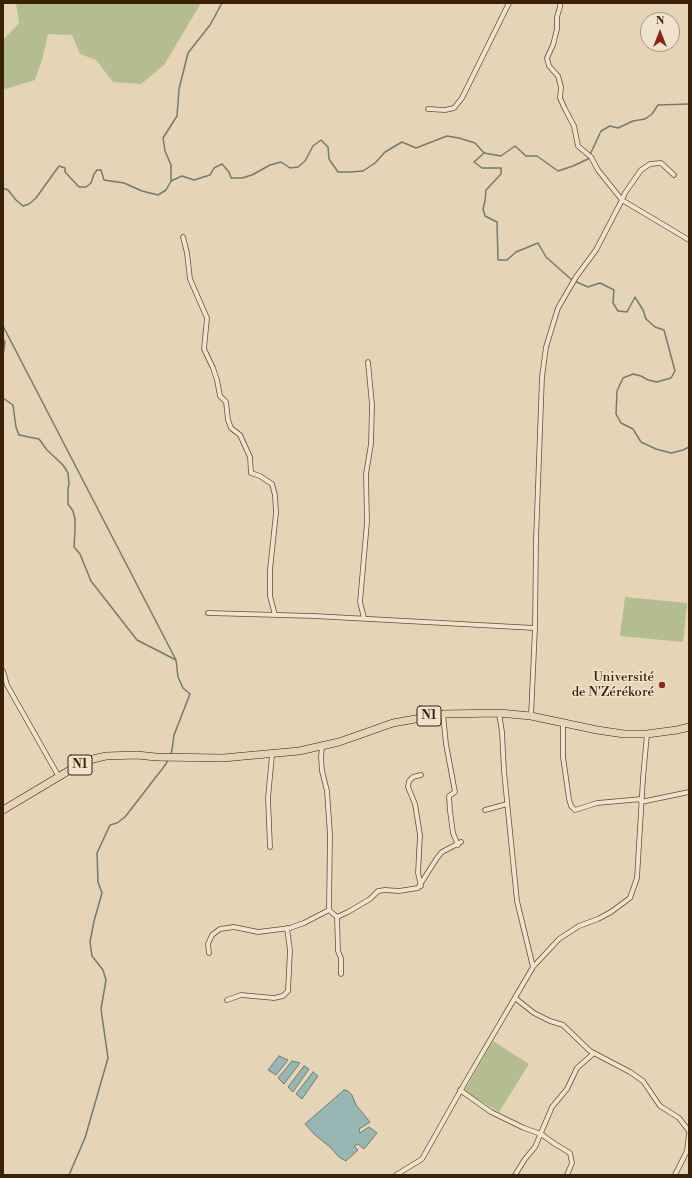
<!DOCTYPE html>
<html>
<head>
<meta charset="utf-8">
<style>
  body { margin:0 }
  #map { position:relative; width:692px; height:1178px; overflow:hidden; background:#e6d4b7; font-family:"Libre Bodoni",serif }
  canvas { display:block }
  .frame { position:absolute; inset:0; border:4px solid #3a2007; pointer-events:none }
  .north { position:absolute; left:640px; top:12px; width:40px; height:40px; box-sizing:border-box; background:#efe3d0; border:1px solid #a79580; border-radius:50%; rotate:0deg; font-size:11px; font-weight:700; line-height:16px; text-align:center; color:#3a2007 }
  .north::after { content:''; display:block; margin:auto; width:14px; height:18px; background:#8f2418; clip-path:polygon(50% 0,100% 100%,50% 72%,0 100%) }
</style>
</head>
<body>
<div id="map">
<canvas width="692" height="1178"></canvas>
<div class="frame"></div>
<div class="north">N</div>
</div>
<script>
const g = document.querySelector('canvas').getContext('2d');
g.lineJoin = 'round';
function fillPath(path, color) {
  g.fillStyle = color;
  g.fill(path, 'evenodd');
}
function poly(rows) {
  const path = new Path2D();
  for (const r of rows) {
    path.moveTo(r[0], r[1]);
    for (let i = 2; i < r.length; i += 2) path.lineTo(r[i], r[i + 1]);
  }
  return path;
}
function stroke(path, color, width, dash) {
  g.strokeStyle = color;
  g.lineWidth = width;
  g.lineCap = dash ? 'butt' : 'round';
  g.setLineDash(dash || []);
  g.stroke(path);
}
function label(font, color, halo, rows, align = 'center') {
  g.font = font + ' "Libre Bodoni",serif';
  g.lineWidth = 3;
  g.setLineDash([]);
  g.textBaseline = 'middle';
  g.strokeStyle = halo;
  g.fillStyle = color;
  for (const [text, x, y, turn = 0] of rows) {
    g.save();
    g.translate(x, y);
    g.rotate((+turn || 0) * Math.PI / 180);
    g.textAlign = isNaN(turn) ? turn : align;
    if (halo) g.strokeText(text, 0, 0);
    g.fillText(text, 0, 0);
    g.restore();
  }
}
const green = poly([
  [16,3,201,3,164,65,141,84,113,82,96,60,80,54,72,35,48,34,42,60,35,80,5,89,3,88,3,40,19,23],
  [625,597,687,603,683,642,620,636],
  [493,1041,529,1064,499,1112,464,1091]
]);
const water = poly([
  [279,1056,288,1060,276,1075,268,1070,279,1056],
  [292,1061,300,1063,284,1084,278,1078,292,1061],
  [304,1066,309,1069,293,1092,288,1087,304,1066],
  [313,1072,318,1076,302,1099,296,1094,313,1072],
  [344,1090,348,1091,352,1095,356,1105,370,1122,359,1129,360,1133,369,1127,377,1133,364,1149,358,1144,354,1146,358,1150,346,1161,339,1157,330,1147,315,1135,305,1124,344,1090]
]);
const stream = poly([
  [484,153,474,162,482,168,501,168,501,174,486,190,485,201,483,209,485,216,497,222,498,260,507,260,516,252,538,243,546,257,572,280,588,287,600,283,614,290,613,303,618,311,627,312,635,297,643,310,646,319,655,327,664,330,675,371,671,378,657,382,648,380,641,376,633,374,623,378,617,391,616,414,621,423,633,429,641,442,656,449,671,453,683,450,689,447],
  [171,181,171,165,165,151,163,138,177,116,179,89,188,53,210,25,222,3],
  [3,188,8,190,16,200,23,206,29,204,36,198,59,166,65,168,65,172,79,187,86,187,91,183,94,174,97,170,101,170,104,180,124,183,142,191,158,195,166,190,171,181,182,176,194,180,210,175,214,168,222,164,229,172,231,178,242,178,252,175,270,165,281,162,290,168,298,167,305,161,313,146,321,140,328,147,329,159,338,172,350,172,363,171,375,163,385,152,402,142,416,148,447,136,459,138,475,143,484,153,501,156,515,146,526,156,537,156,558,171,573,166,588,159,601,131,610,126,618,128,633,121,645,119,652,114,658,105,689,104],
  [3,326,176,660,178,677,183,688,190,694,174,735,172,750,171,754],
  [3,339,5,342,3,355],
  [3,398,13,405,16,427,19,435,39,439,47,450,63,465,68,473,69,484,68,488,68,504,73,511,75,519,75,531,74,547,80,554,91,581,137,640,176,660],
  [69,1175,85,1138,108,1058,101,1009,106,980,103,970,92,956,90,942,94,921,102,893,98,882,97,853,110,825,117,823,125,817,166,764,168,759]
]);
const minor = poly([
  [560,3,560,7,557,17,557,29,553,45,547,58,549,66,558,76,561,87,560,98,565,109,574,126,578,146,591,157,598,170,622,200,625,193,641,170,650,164,661,163,674,175],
  [428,109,445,110,454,108,462,98,509,3],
  [183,237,187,253,190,279,207,318,204,349,213,368,217,380,220,396,226,402,228,420,231,428,240,435,250,457,251,473,260,476,272,484,275,495,276,513,270,570,270,596,275,615],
  [208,613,314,616,535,628],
  [364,618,360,602,367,522,366,474,371,444,372,405,368,362],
  [3,671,7,685,59,777],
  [499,713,502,732,504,771,517,901,533,967],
  [443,714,446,744,455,792,449,796,450,811,453,833,458,845],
  [531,716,535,628,536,540,542,377,546,347,558,308,576,277,596,250,622,200,689,240],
  [563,723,563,757,569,799,571,806,575,810,597,803,642,799],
  [322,747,321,757,322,771,327,791,330,835,329,910,337,917,338,951,341,958,341,974],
  [641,802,689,792],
  [485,810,507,804],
  [270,847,268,798,272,755],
  [421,886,418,873,420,835,415,804,408,787,409,781,413,777,421,775],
  [337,917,348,912,370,899,378,891,385,890,399,891,418,888,437,858,442,852,461,842],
  [209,953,208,944,212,935,220,929,234,927,258,932,290,928,304,923,329,910],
  [515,998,534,1013,550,1021,563,1025,590,1051,630,1072,643,1081,660,1106,679,1118,689,1131],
  [227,1000,241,995,274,998,283,996,288,991,290,950,287,928],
  [460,1090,491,1112,524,1128,541,1134,555,1144,570,1153,572,1163,567,1175],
  [396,1175,422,1159,466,1081,533,967,559,939,579,926,598,919,611,912,630,898,637,878,643,778,647,734],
  [515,1175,525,1159,535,1147,552,1107,567,1089,577,1068,594,1053],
  [675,1175,687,1151,689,1134]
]);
const primary = poly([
  [3,810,75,767,93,759,106,756,137,755,156,757,223,758,299,751,339,742,393,723,443,714,499,713,531,716,597,730,624,734,647,734,677,730,689,727]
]);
const markers = [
  [662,685,4,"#8f2418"]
];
const shields = [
  [429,716,24],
  [80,765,24]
];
const shieldNames = [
  ["N1",429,716],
  ["N1",80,765]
];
const poiNames = [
  ["Université",654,678],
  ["de N'Zérékoré",654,693]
];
fillPath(green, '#b3bd90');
fillPath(water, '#97b7b4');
stroke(water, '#727b6f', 1);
stroke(stream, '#727b6f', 1.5);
stroke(minor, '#654d33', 5.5);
stroke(primary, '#3a2007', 8);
stroke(minor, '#efe3d0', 4);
stroke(primary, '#e6d4b7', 7);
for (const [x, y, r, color] of markers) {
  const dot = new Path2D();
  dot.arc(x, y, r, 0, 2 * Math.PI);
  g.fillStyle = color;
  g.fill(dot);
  stroke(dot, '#efe3d0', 1.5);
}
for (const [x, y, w] of shields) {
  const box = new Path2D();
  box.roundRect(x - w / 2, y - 10, w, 20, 3);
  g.fillStyle = '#efe3d0';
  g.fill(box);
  stroke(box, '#3a2007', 1);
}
label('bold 12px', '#3a2007', null, shieldNames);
label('13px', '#3a2007', '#efe3d0', poiNames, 'right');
</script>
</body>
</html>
